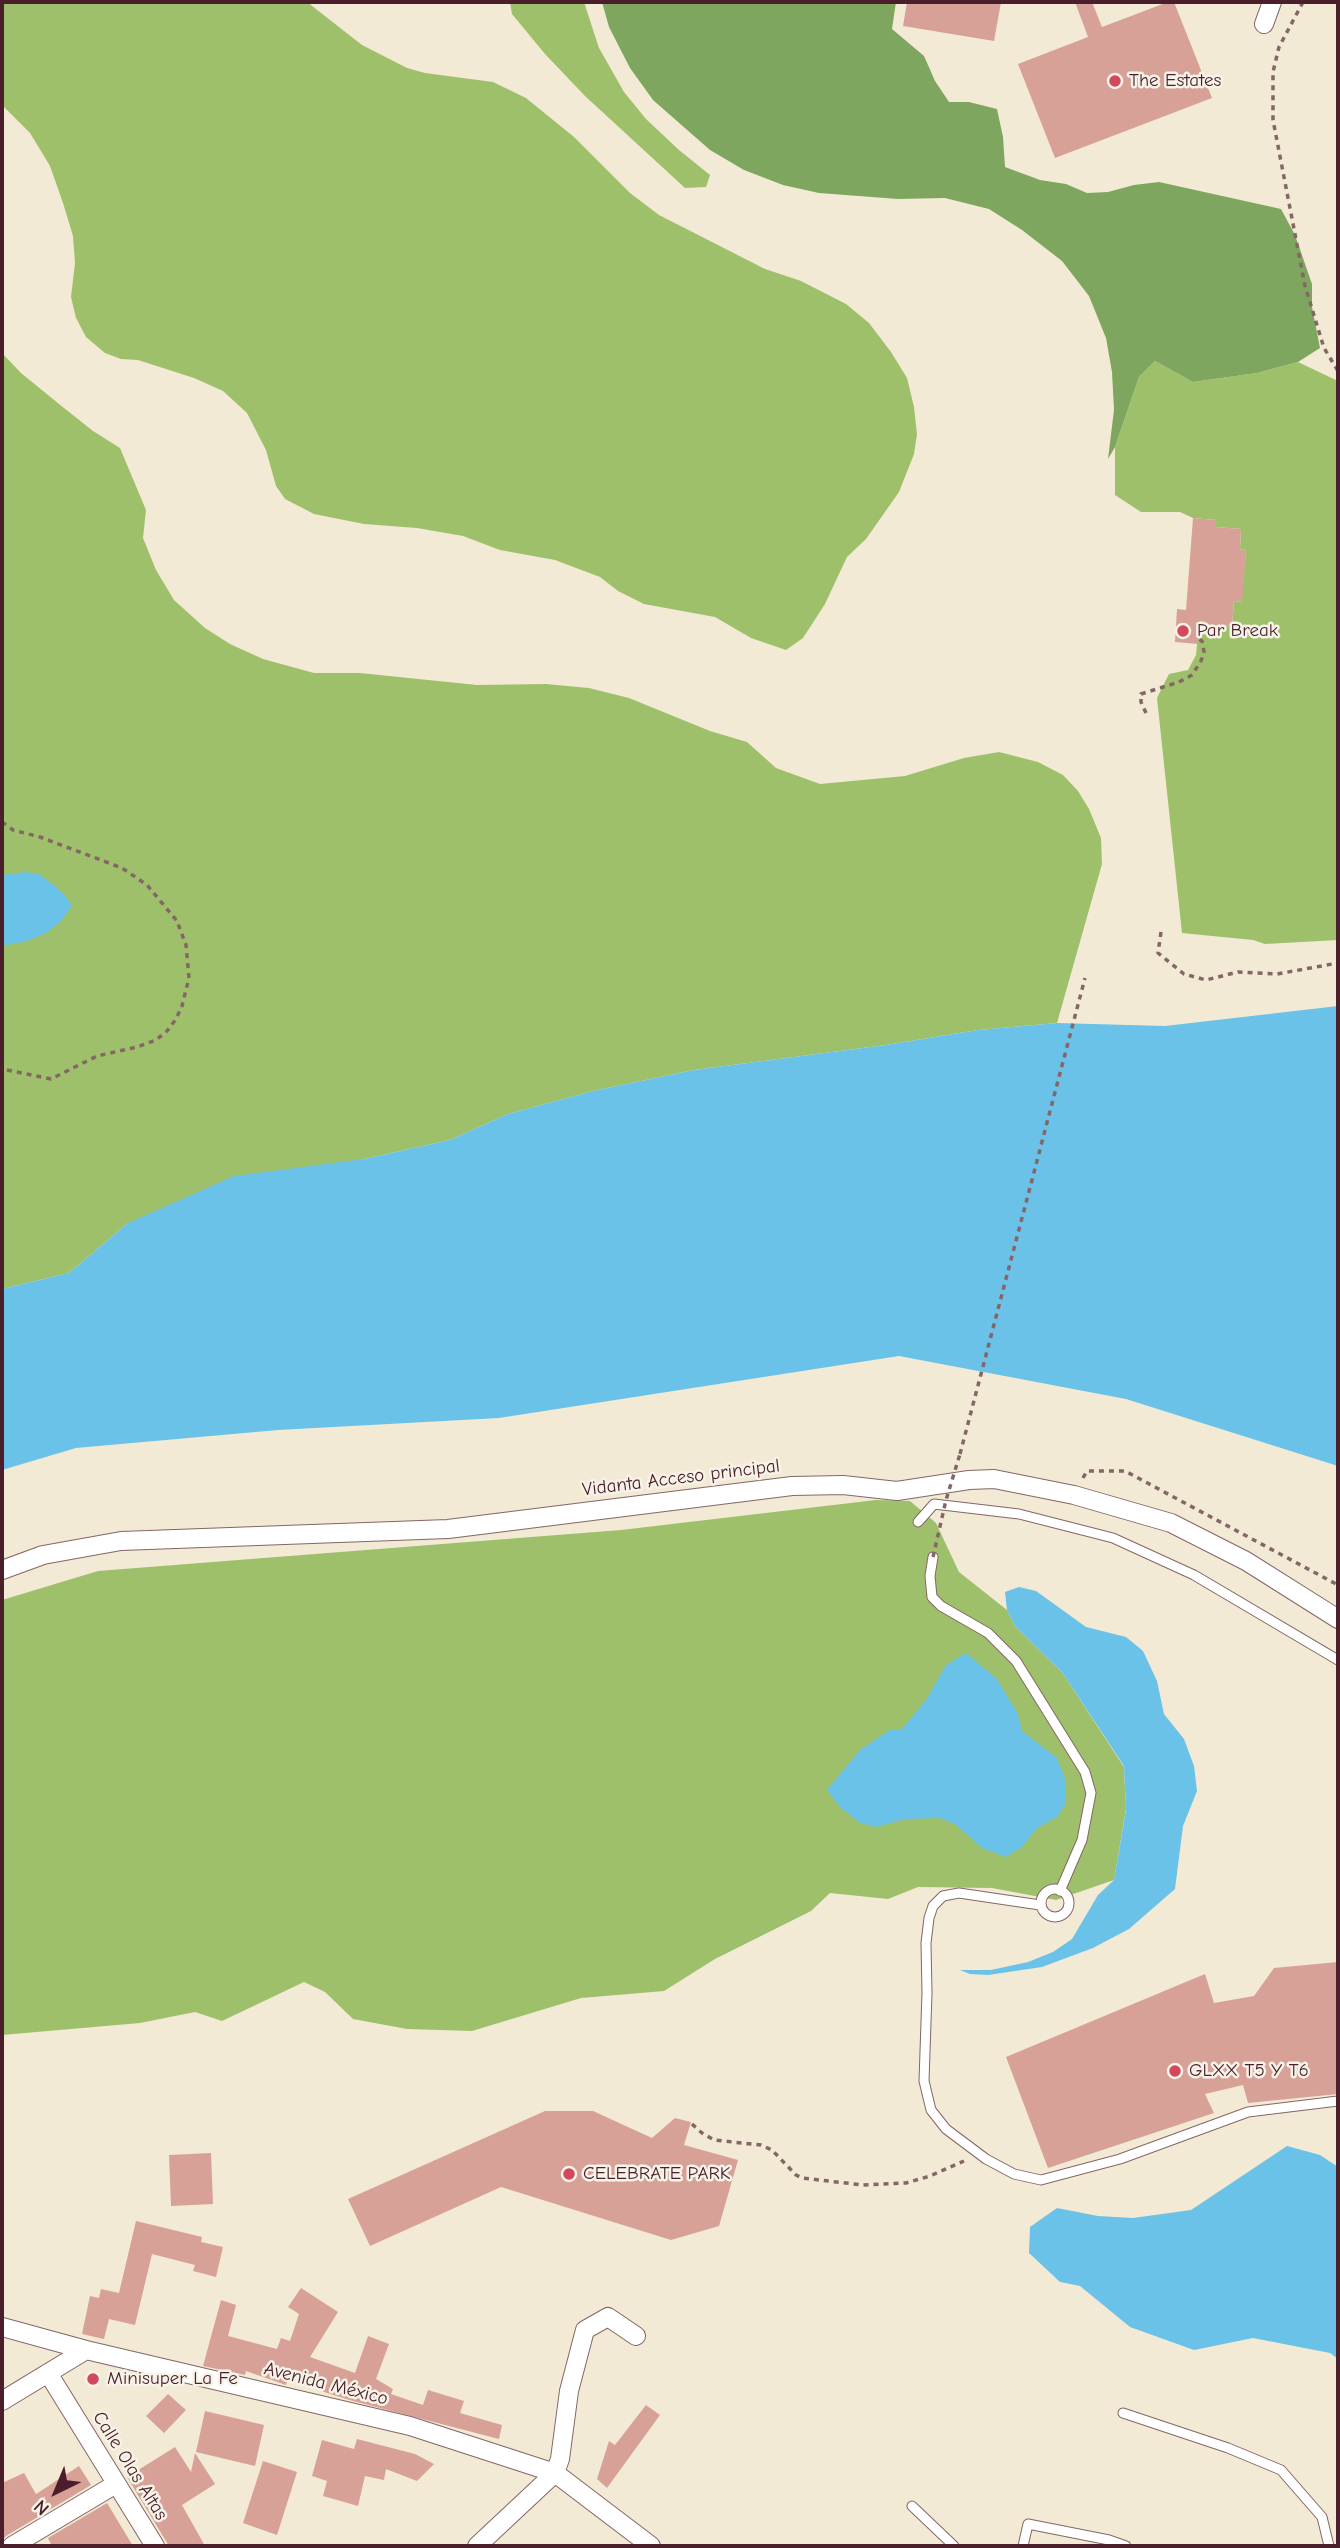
<!DOCTYPE html>
<html>
<head>
<meta charset="utf-8">
<style>
  body { margin:0 }
  #map { position:relative; width:1340px; height:2548px; overflow:hidden; background:#f2ead5; font-family:"Comic Neue",sans-serif }
  canvas { display:block }
  .frame { position:absolute; inset:0; border:4px solid #4a1f2b; pointer-events:none }
  .north { position:absolute; left:21px; top:2457px; width:70px; height:70px; -webkit-text-stroke:5px #f7f3e8; paint-order:stroke; rotate:223deg; font-size:19px; font-weight:700; line-height:28px; text-align:center; color:#4a1f2b }
  .north::after { content:''; display:block; margin:auto; width:24px; height:32px; background:#4a1f2b; clip-path:polygon(50% 0,100% 100%,50% 72%,0 100%) }
</style>
</head>
<body>
<div id="map">
<canvas width="1340" height="2548"></canvas>
<div class="frame"></div>
<div class="north">N</div>
</div>
<script>
const g = document.querySelector('canvas').getContext('2d');
g.lineJoin = 'round';
function fillPath(path, color) {
  g.fillStyle = color;
  g.fill(path, 'evenodd');
}
function poly(rows) {
  const path = new Path2D();
  for (const r of rows) {
    if (r.length === 3) {
      path.moveTo(r[0] + r[2], r[1]);
      path.arc(r[0], r[1], r[2], 0, 2 * Math.PI);
      continue;
    }
    path.moveTo(r[0], r[1]);
    for (let i = 2; i < r.length; i += 2) path.lineTo(r[i], r[i + 1]);
  }
  return path;
}
function stroke(path, color, width, dash) {
  g.strokeStyle = color;
  g.lineWidth = width;
  g.lineCap = dash ? 'butt' : 'round';
  g.setLineDash(dash || []);
  g.stroke(path);
}
function label(font, color, halo, rows, align = 'center') {
  g.font = font + ' "Comic Neue",sans-serif';
  g.lineWidth = 5;
  g.setLineDash([]);
  g.textBaseline = 'middle';
  g.strokeStyle = halo;
  g.fillStyle = color;
  for (const [text, x, y, turn = 0] of rows) {
    g.save();
    g.translate(x, y);
    g.rotate((+turn || 0) * Math.PI / 180);
    g.textAlign = isNaN(turn) ? turn : align;
    if (halo) g.strokeText(text, 0, 0);
    g.fillText(text, 0, 0);
    g.restore();
  }
}
const green = poly([
  [2,2,307,2,362,45,407,68,425,73,493,82,526,98,574,137,630,193,659,215,765,269,801,281,846,304,869,323,891,352,907,378,914,407,917,434,914,454,899,492,866,539,847,557,825,604,803,638,786,650,751,638,715,617,644,604,618,591,600,577,555,560,500,550,463,536,417,528,364,524,314,514,285,499,276,486,266,450,247,413,223,391,194,378,138,360,121,359,105,353,86,337,76,318,71,297,75,263,73,236,63,203,50,166,30,133,2,105],
  [510,2,584,2,599,48,624,92,646,119,679,150,710,175,706,187,685,188,585,96,545,54,512,14],
  [2,353,21,373,64,408,93,431,120,448,146,510,143,538,156,570,174,600,205,628,230,644,263,659,314,673,360,673,477,685,546,684,589,688,629,698,710,731,747,742,776,768,820,784,905,776,964,758,999,752,1038,762,1063,775,1078,791,1089,809,1101,838,1102,864,1057,1023,978,1030,886,1045,694,1070,593,1091,508,1114,450,1140,364,1159,128,1223,69,1273,2,1289],
  [1155,361,1193,382,1257,373,1298,362,1338,381,1338,940,1265,944,1253,940,1182,933,1157,698,1169,674,1188,670,1196,655,1199,624,1232,626,1234,601,1241,602,1246,550,1240,549,1241,529,1216,527,1216,520,1193,518,1180,512,1141,512,1115,495,1115,447,1139,377],
  [876,1500,910,1501,936,1523,959,1572,1007,1610,1015,1626,1062,1672,1124,1767,1126,1809,1114,1880,1056,1900,992,1888,918,1887,888,1899,830,1893,811,1911,715,1959,664,1991,581,1998,472,2031,407,2029,353,2019,325,1992,304,1982,222,2021,195,2012,140,2023,2,2035,2,1600,98,1571,621,1530]
]);
const forest = poly([
  [602,2,896,2,892,29,924,56,935,81,949,102,969,102,997,109,1003,137,1005,167,1040,180,1066,184,1087,193,1108,192,1134,185,1159,182,1281,209,1295,235,1312,284,1312,307,1320,348,1298,362,1257,373,1193,382,1155,361,1139,377,1115,447,1108,459,1114,410,1112,372,1106,338,1089,296,1062,261,1022,230,989,209,945,198,898,199,819,193,783,185,744,170,710,150,653,100,630,68,609,27]
]);
const water = poly([
  [26,872,39,874,51,883,65,895,72,906,60,922,46,933,27,941,2,946,2,875],
  [1338,1006,1338,1466,1126,1399,899,1356,499,1418,278,1430,76,1448,2,1470,2,1289,69,1273,128,1223,234,1176,364,1159,450,1140,508,1114,593,1091,694,1070,886,1045,978,1030,1057,1023,1165,1026],
  [1019,1587,1036,1591,1086,1627,1126,1637,1143,1651,1157,1681,1164,1714,1184,1739,1194,1766,1197,1791,1183,1826,1175,1889,1129,1929,1093,1948,1042,1967,988,1975,970,1974,960,1970,991,1970,1028,1962,1053,1952,1072,1939,1098,1895,1114,1880,1126,1810,1124,1766,1062,1672,1015,1626,1007,1610,1005,1592],
  [966,1653,997,1679,1018,1714,1022,1731,1057,1758,1065,1779,1066,1803,1058,1816,1036,1829,1022,1847,1006,1857,982,1848,955,1824,939,1818,906,1819,876,1827,860,1823,840,1807,827,1790,860,1750,891,1729,902,1729,926,1700,946,1665],
  [1287,2146,1320,2155,1338,2167,1338,2359,1330,2353,1253,2338,1194,2350,1130,2327,1080,2286,1060,2282,1029,2253,1030,2227,1057,2208,1098,2216,1133,2218,1191,2210]
]);
const building = poly([
  [907,2,1001,2,994,41,903,26],
  [1075,2,1092,2,1102,27,1168,2,1174,2,1212,98,1055,158,1018,64,1088,37],
  [1193,518,1216,520,1216,527,1241,529,1240,549,1246,550,1242,602,1234,601,1232,626,1199,624,1198,644,1175,642,1177,609,1186,610],
  [1338,1962,1338,2094,1248,2103,1243,2085,1205,2094,1214,2113,1048,2168,1006,2057,1205,1974,1214,2003,1254,1996,1274,1968],
  [545,2111,593,2111,652,2138,675,2118,691,2122,684,2145,738,2160,719,2226,671,2240,501,2187,370,2246,348,2199],
  [211,2153,213,2204,171,2206,169,2155],
  [136,2221,202,2237,201,2242,223,2247,216,2277,193,2271,195,2265,152,2254,135,2325,109,2319,104,2339,82,2334,90,2296,99,2298,101,2289,119,2293],
  [301,2288,338,2312,310,2357,355,2373,368,2336,389,2344,376,2379,393,2389,391,2394,423,2405,428,2390,464,2401,460,2413,502,2425,499,2439,353,2401,321,2391,323,2386,290,2374,286,2385,246,2371,245,2375,203,2366,221,2300,236,2305,228,2336,277,2349,281,2338,290,2341,299,2314,288,2307],
  [168,2394,186,2410,164,2433,146,2416],
  [646,2405,660,2415,607,2488,597,2479,609,2441,615,2445],
  [205,2411,264,2425,255,2466,196,2452],
  [357,2439,415,2454,434,2464,417,2481,386,2469,384,2480,365,2476,358,2506,323,2496,327,2481,312,2476,322,2440,354,2449],
  [175,2447,191,2472,195,2453,215,2484,182,2505,205,2546,169,2546,127,2477],
  [263,2461,297,2472,277,2535,243,2523],
  [79,2466,91,2485,6,2536,2,2541,2,2483,24,2473,36,2494],
  [107,2503,133,2546,52,2546,48,2538]
]);
const path = poly([
  [1303,2,1279,47,1273,72,1273,120,1305,286,1324,348,1338,371],
  [1146,713,1141,702,1141,694,1179,682,1192,675,1201,661,1204,652,1202,641,1199,639],
  [2,822,13,830,40,837,122,868,147,885,177,921,186,945,189,978,182,1006,176,1019,167,1031,156,1040,137,1047,97,1056,51,1079,2,1069],
  [1161,932,1158,953,1184,974,1206,980,1238,972,1277,974,1338,963],
  [960,1454,1085,978],
  [1083,1478,1087,1471,1125,1471,1338,1585],
  [692,2124,702,2133,714,2140,761,2145,772,2150,796,2175,802,2178,863,2185,906,2183,930,2176,964,2161]
]);
const lane = poly([
  [918,1522,934,1504,1019,1514,1113,1538,1194,1575,1338,1660],
  [933,1557,930,1576,932,1597,941,1606,988,1633,1016,1661,1085,1772,1091,1793,1082,1840,1060,1891],
  [1055,1903,14],
  [1040,1905,959,1893,943,1896,933,1906,929,1918,926,1943,927,1993,924,2081,931,2110,946,2129,986,2159,1014,2174,1041,2180,1120,2159,1248,2112,1338,2101],
  [1123,2413,1228,2448,1281,2470,1322,2517,1329,2546],
  [912,2506,954,2546],
  [1023,2546,1028,2524,1109,2540,1126,2546]
]);
const street = poly([
  [1264,24,1272,2],
  [2,1570,43,1555,121,1541,448,1529,792,1486,843,1485,897,1491,969,1480,994,1479,1074,1495,1171,1523,1246,1561,1338,1619],
  [2,2327,86,2350,410,2426,555,2473,651,2546],
  [48,2373,155,2546],
  [2,2401,86,2350],
  [12,2546,116,2484],
  [477,2546,555,2473,560,2459,569,2391,585,2330,608,2317,636,2336]
]);
const pathBridge = poly([
  [933,1557,946,1500,960,1454]
]);
const markers = [
  [1115,81,7,"#d1495b"],
  [1183,631,7,"#d1495b"],
  [1175,2071,7,"#d1495b"],
  [569,2174,7,"#d1495b"],
  [93,2379,7,"#d1495b"]
];
const poiNames = [
  ["The Estates",1129,81],
  ["Par Break",1197,631],
  ["GLXX T5 Y T6",1189,2071],
  ["CELEBRATE PARK",583,2174],
  ["Minisuper La Fe",107,2379]
];
const streetNames = [
  ["Vidanta Acceso principal",681,1478,-7],
  ["Avenida México",326,2384,14],
  ["Calle Olas Altas",130,2466,58]
];
fillPath(green, '#9fc06a');
fillPath(forest, '#7fa65e');
fillPath(water, '#6bc2e8');
fillPath(building, '#d8a197');
stroke(lane, '#856666', 11);
stroke(street, '#856666', 20);
stroke(path, '#856666', 3.5, [5, 5]);
stroke(lane, '#fff', 9);
stroke(street, '#fff', 18);
stroke(pathBridge, '#856666', 3.5, [5, 5]);
for (const [x, y, r, color] of markers) {
  const dot = new Path2D();
  dot.arc(x, y, r, 0, 2 * Math.PI);
  g.fillStyle = color;
  g.fill(dot);
  stroke(dot, '#f7f3e8', 2.5);
}
label('19px', '#4a1f2b', '#f7f3e8', poiNames, 'left');
label('19px', '#4a1f2b', '#f7f3e8', streetNames);
</script>
</body>
</html>
